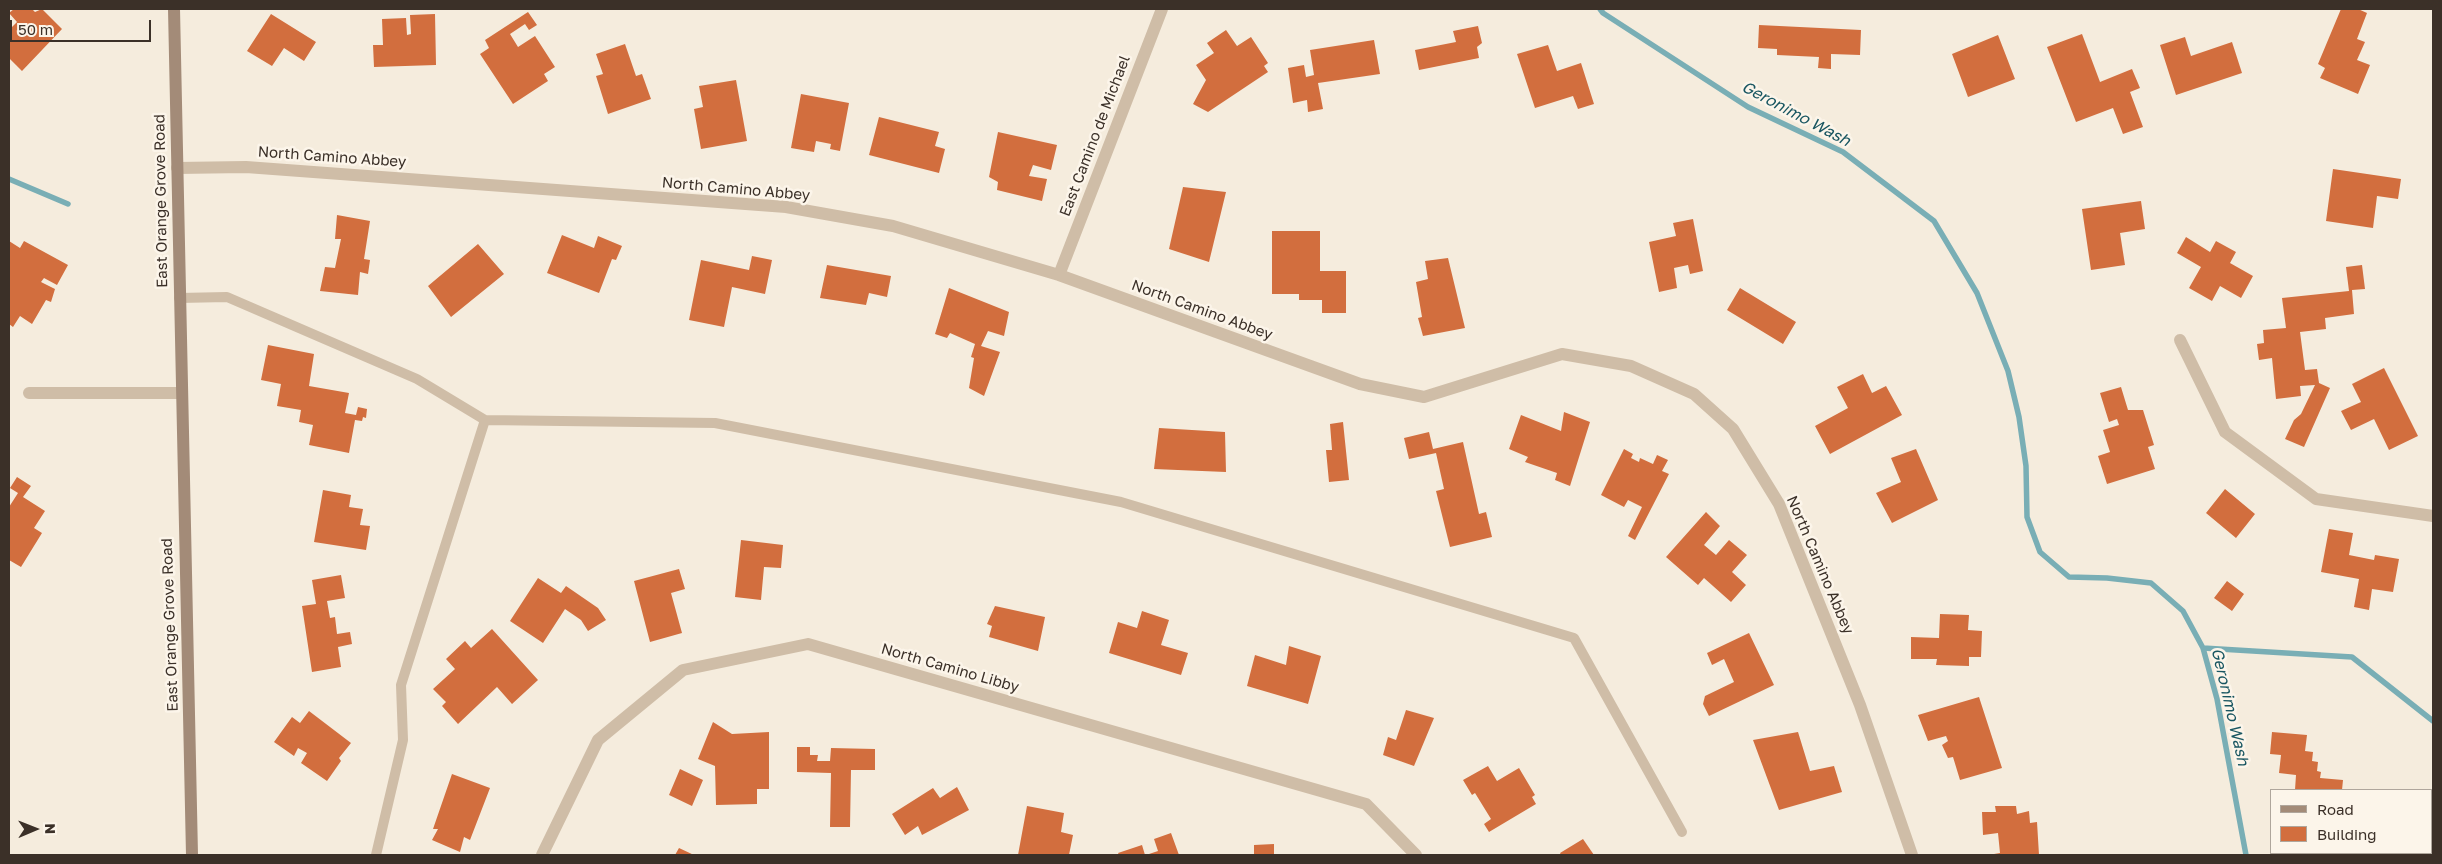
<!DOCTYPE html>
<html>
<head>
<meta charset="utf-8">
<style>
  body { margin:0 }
  #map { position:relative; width:2442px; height:864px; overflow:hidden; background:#f5ecdd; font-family:"Golos Text",sans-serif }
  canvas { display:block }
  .frame { position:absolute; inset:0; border:10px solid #3b3028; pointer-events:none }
  .legend { position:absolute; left:2270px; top:789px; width:162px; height:65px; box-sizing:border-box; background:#fcf5ea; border:1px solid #afa69c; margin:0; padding:6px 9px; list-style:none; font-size:15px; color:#3b3028 }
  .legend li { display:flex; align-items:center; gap:10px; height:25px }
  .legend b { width:25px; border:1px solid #afa69c }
  .north { position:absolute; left:10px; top:804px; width:50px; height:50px; -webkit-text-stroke:4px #fcf5ea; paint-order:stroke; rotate:89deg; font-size:14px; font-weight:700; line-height:20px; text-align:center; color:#3b3028 }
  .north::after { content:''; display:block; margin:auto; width:18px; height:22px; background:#3b3028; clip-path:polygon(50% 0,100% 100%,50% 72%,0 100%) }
  .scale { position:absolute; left:10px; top:20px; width:141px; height:22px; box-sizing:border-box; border:2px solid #3b3028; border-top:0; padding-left:6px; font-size:15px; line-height:18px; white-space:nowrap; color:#3b3028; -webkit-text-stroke:4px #fcf5ea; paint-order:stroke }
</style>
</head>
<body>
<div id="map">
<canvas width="2442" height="864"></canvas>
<div class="frame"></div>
<ul class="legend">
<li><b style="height:6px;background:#a38b78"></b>Road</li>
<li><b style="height:14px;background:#d26e3e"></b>Building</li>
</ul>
<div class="north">N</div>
<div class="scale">50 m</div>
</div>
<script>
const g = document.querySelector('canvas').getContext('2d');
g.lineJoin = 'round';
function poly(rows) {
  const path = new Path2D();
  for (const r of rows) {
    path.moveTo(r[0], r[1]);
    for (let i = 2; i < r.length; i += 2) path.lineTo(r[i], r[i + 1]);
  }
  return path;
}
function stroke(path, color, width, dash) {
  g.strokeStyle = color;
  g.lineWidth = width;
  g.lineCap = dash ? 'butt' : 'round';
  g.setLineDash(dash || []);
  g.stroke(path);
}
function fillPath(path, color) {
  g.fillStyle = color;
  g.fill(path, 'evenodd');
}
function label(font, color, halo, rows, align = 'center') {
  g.font = font + ' "Golos Text",sans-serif';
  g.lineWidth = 5;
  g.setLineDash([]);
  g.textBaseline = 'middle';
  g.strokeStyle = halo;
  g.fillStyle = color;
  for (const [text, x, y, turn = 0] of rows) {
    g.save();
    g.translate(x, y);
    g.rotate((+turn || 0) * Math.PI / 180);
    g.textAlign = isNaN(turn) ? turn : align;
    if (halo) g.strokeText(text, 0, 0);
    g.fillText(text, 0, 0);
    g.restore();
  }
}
const stream = poly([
  [1600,9,1603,13,1748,107,1843,152,1934,221,1977,293,2008,371,2019,417,2026,466,2027,517,2040,552,2069,577,2107,578,2151,583,2183,611,2203,648,2217,699,2246,855],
  [9,179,68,204],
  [2203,648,2352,657,2433,721]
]);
const building = poly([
  [14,9,32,9,35,12,42,9,62,29,22,71,9,58,9,30,17,22,9,13],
  [2341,9,2358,9,2367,13,2357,39,2365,42,2357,60,2370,65,2358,94,2320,78,2325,68,2318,64],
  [528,12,537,25,529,30,525,24,510,34,518,47,535,36,555,67,544,74,548,81,513,104,480,54,489,48,485,40],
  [271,14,316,42,304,61,284,48,272,66,247,51],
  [435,14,436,65,374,67,373,45,383,45,382,19,406,18,407,35,411,34,410,15],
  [1759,25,1861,30,1860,55,1831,54,1831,69,1818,68,1819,57,1777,55,1777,49,1758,48],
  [1478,26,1482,43,1477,47,1479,58,1419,70,1415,50,1456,42,1453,31],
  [1226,30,1237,46,1251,37,1268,63,1264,66,1268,72,1208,112,1193,104,1206,80,1196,65,1214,53,1207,43],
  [2082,34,2100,82,2132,69,2140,88,2130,92,2143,127,2123,134,2113,108,2076,122,2047,47],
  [1998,35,2015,79,1968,97,1952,54],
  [2185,37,2191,56,2232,42,2242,73,2176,95,2160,45],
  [1374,40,1380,74,1318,83,1323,109,1308,112,1307,100,1293,103,1288,68,1304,65,1306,77,1314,75,1310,50],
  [625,44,636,76,642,74,651,99,608,114,596,76,603,74,596,54],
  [1548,45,1557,71,1581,63,1594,104,1578,109,1573,96,1535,108,1517,54],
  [736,80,747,141,701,149,694,109,703,107,699,86],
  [801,94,849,103,840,151,830,149,831,144,816,141,814,152,791,148],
  [879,117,939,132,935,146,945,149,939,173,869,155],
  [998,132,1057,145,1051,170,1033,165,1029,176,1047,179,1042,201,997,190,998,182,989,177],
  [2333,169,2401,179,2398,199,2377,196,2373,228,2326,221],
  [1183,187,1226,192,1209,262,1169,249],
  [2141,201,2145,229,2120,233,2125,265,2091,270,2082,209],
  [337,215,370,221,364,259,370,260,368,274,360,272,358,295,320,291,325,267,335,268,341,239,335,239],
  [1693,219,1703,271,1690,274,1688,265,1674,268,1677,288,1659,292,1649,242,1676,236,1673,223],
  [1272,231,1320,231,1320,271,1346,271,1346,313,1322,313,1322,300,1299,300,1299,294,1272,294],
  [562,235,594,248,598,236,622,246,616,260,612,259,599,293,547,273],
  [2186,237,2210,252,2216,241,2236,252,2230,263,2253,276,2241,298,2220,286,2212,301,2189,288,2201,267,2177,253],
  [9,241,20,248,24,241,68,265,57,285,44,278,41,282,55,289,51,302,46,300,32,324,20,316,13,327,9,324],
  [478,244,504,274,451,317,428,286],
  [752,256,772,260,765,294,732,287,724,327,689,320,701,260,749,270],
  [1448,258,1465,328,1423,336,1418,318,1422,317,1416,282,1428,279,1425,261],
  [827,265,891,276,887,297,869,293,866,305,820,298],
  [2362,265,2365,289,2352,290,2354,314,2325,318,2326,329,2300,332,2305,370,2317,369,2319,383,2330,388,2304,447,2285,439,2294,420,2301,414,2315,385,2300,386,2301,396,2276,399,2272,358,2259,360,2257,344,2264,343,2263,330,2286,328,2282,298,2349,291,2346,267],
  [949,288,1009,312,1004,336,988,331,981,346,1000,352,984,396,969,388,974,358,971,357,975,344,950,333,947,338,935,334],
  [1740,288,1796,322,1783,344,1727,310],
  [268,345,314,354,309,386,349,393,345,413,356,415,358,407,367,409,366,418,363,417,362,421,355,420,349,453,309,445,313,425,299,422,301,410,277,406,281,384,261,380],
  [2384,368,2418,436,2389,450,2374,419,2351,430,2341,411,2361,402,2352,384],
  [1863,374,1872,393,1886,386,1902,415,1830,454,1815,426,1848,408,1837,387],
  [2121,387,2128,410,2143,410,2154,445,2148,447,2155,469,2107,484,2098,456,2110,452,2103,430,2119,425,2117,419,2109,422,2100,393],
  [1564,412,1590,422,1570,486,1555,480,1557,473,1525,462,1528,457,1509,449,1521,415,1561,431],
  [1343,422,1349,480,1329,482,1326,450,1332,450,1330,424],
  [1159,428,1225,432,1226,472,1154,469],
  [1429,432,1433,449,1463,442,1479,514,1486,512,1492,537,1450,547,1436,491,1444,489,1436,453,1409,459,1404,438],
  [1624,449,1633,454,1631,458,1639,462,1640,458,1653,464,1657,455,1668,460,1662,471,1669,474,1635,540,1628,536,1642,507,1628,500,1624,507,1601,495],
  [1916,449,1938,500,1892,523,1876,493,1901,482,1891,458],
  [17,477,31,486,23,497,45,511,34,528,42,533,21,567,9,560,9,507,18,493,10,488],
  [2225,489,2255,514,2236,538,2206,513],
  [323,490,351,495,349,507,363,509,360,525,370,526,366,550,314,542],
  [1706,512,1720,526,1704,545,1716,555,1729,540,1747,555,1732,572,1746,585,1731,602,1704,578,1698,585,1666,557],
  [2329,529,2353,533,2349,555,2374,560,2375,555,2399,559,2393,592,2372,589,2369,610,2354,607,2359,579,2321,572],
  [741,540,783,545,781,568,764,567,761,600,735,597],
  [679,569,685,589,671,593,682,633,650,642,634,581],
  [341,575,345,598,327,601,330,618,335,617,337,634,350,632,352,644,338,647,341,667,312,672,302,606,316,604,312,580],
  [538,578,561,593,566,586,598,608,606,620,588,631,581,620,565,609,543,643,510,621],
  [2227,581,2244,594,2232,611,2214,598],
  [995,606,1045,617,1038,651,989,637,992,626,987,624],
  [1142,611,1169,620,1161,645,1188,653,1181,675,1109,653,1118,622,1137,628],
  [1940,614,1969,615,1968,630,1982,631,1981,657,1969,657,1969,666,1936,665,1937,659,1911,659,1911,637,1939,638],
  [492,629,538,680,512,704,497,687,458,724,442,706,446,702,433,689,455,669,446,659,465,641,471,648],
  [1749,633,1774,685,1709,716,1703,704,1705,696,1734,682,1724,659,1712,665,1707,653],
  [1289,646,1321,656,1308,704,1247,686,1255,655,1286,665],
  [1979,697,2002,768,1960,780,1953,757,1948,758,1942,745,1948,741,1946,736,1928,741,1918,715],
  [1406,710,1434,718,1414,766,1383,755,1388,737,1396,740],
  [309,711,351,743,339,758,341,761,327,781,301,763,307,753,298,748,294,756,274,742,292,717,300,723],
  [713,722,732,734,769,732,769,789,757,789,757,804,716,805,715,766,698,759],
  [1798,732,1810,771,1834,766,1842,792,1779,810,1753,740],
  [2272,732,2307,735,2305,751,2313,752,2312,761,2318,762,2317,771,2321,772,2320,778,2343,780,2342,790,2295,790,2296,775,2279,773,2281,755,2270,754],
  [797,747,810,747,810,755,818,755,817,761,830,761,831,748,875,749,875,770,851,770,850,827,830,827,831,773,797,772],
  [1488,766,1497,781,1519,768,1535,795,1532,797,1536,804,1489,832,1484,824,1491,819,1475,793,1472,795,1463,780],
  [680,769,703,780,692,806,669,795],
  [452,774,490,788,470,840,464,837,460,852,432,840,438,829,433,829],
  [957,787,969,810,922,835,918,826,905,835,892,814,933,788,940,798],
  [1027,806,1064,813,1061,832,1073,835,1069,855,1018,855],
  [1995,806,2016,806,2017,814,2029,811,2030,823,2037,822,2039,855,1988,855,2000,853,1998,833,1983,835,1982,812,1996,812],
  [1171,833,1179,855,1146,855,1158,851,1154,839],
  [1583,839,1594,855,1561,855,1560,853],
  [1274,844,1274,855,1254,855,1254,845],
  [1142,845,1145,855,1119,855,1118,853],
  [679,848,694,855,675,855],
  [2349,853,2387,853,2388,855,2349,855]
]);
const service = poly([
  [179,298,227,297,417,379,485,420,715,423,1121,502,1574,638,1682,832],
  [376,855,403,740,401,685,485,420]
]);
const minor = poly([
  [177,168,246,167,786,207,893,226,1059,275,1360,384,1424,397,1562,354,1631,366,1694,394,1733,429,1779,504,1860,705,1912,855],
  [1059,275,1162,9],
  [2180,340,2225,432,2316,499,2433,516],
  [29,393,182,393],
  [542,855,598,740,683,670,808,644,1366,804,1416,855]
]);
const secondary = poly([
  [174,9,192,855]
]);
const streetNames = [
  ["East Camino de Michael",1095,136,-69],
  ["North Camino Abbey",332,157,4],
  ["North Camino Abbey",736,189,5],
  ["East Orange Grove Road",161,201,-91],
  ["North Camino Abbey",1202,310,20],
  ["North Camino Abbey",1820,565,67],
  ["East Orange Grove Road",170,625,-92],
  ["North Camino Libby",950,668,16]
];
const waterNames = [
  ["Geronimo Wash",1796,114,28],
  ["Geronimo Wash",2230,707,77]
];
stroke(stream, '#79aeb5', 5.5);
fillPath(building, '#d26e3e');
stroke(service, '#cfbda7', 10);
stroke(minor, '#cfbda7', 12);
stroke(secondary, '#a38b78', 12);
label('15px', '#3b3028', '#fcf5ea', streetNames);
label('italic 16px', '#195661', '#fcf5ea', waterNames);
</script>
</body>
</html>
